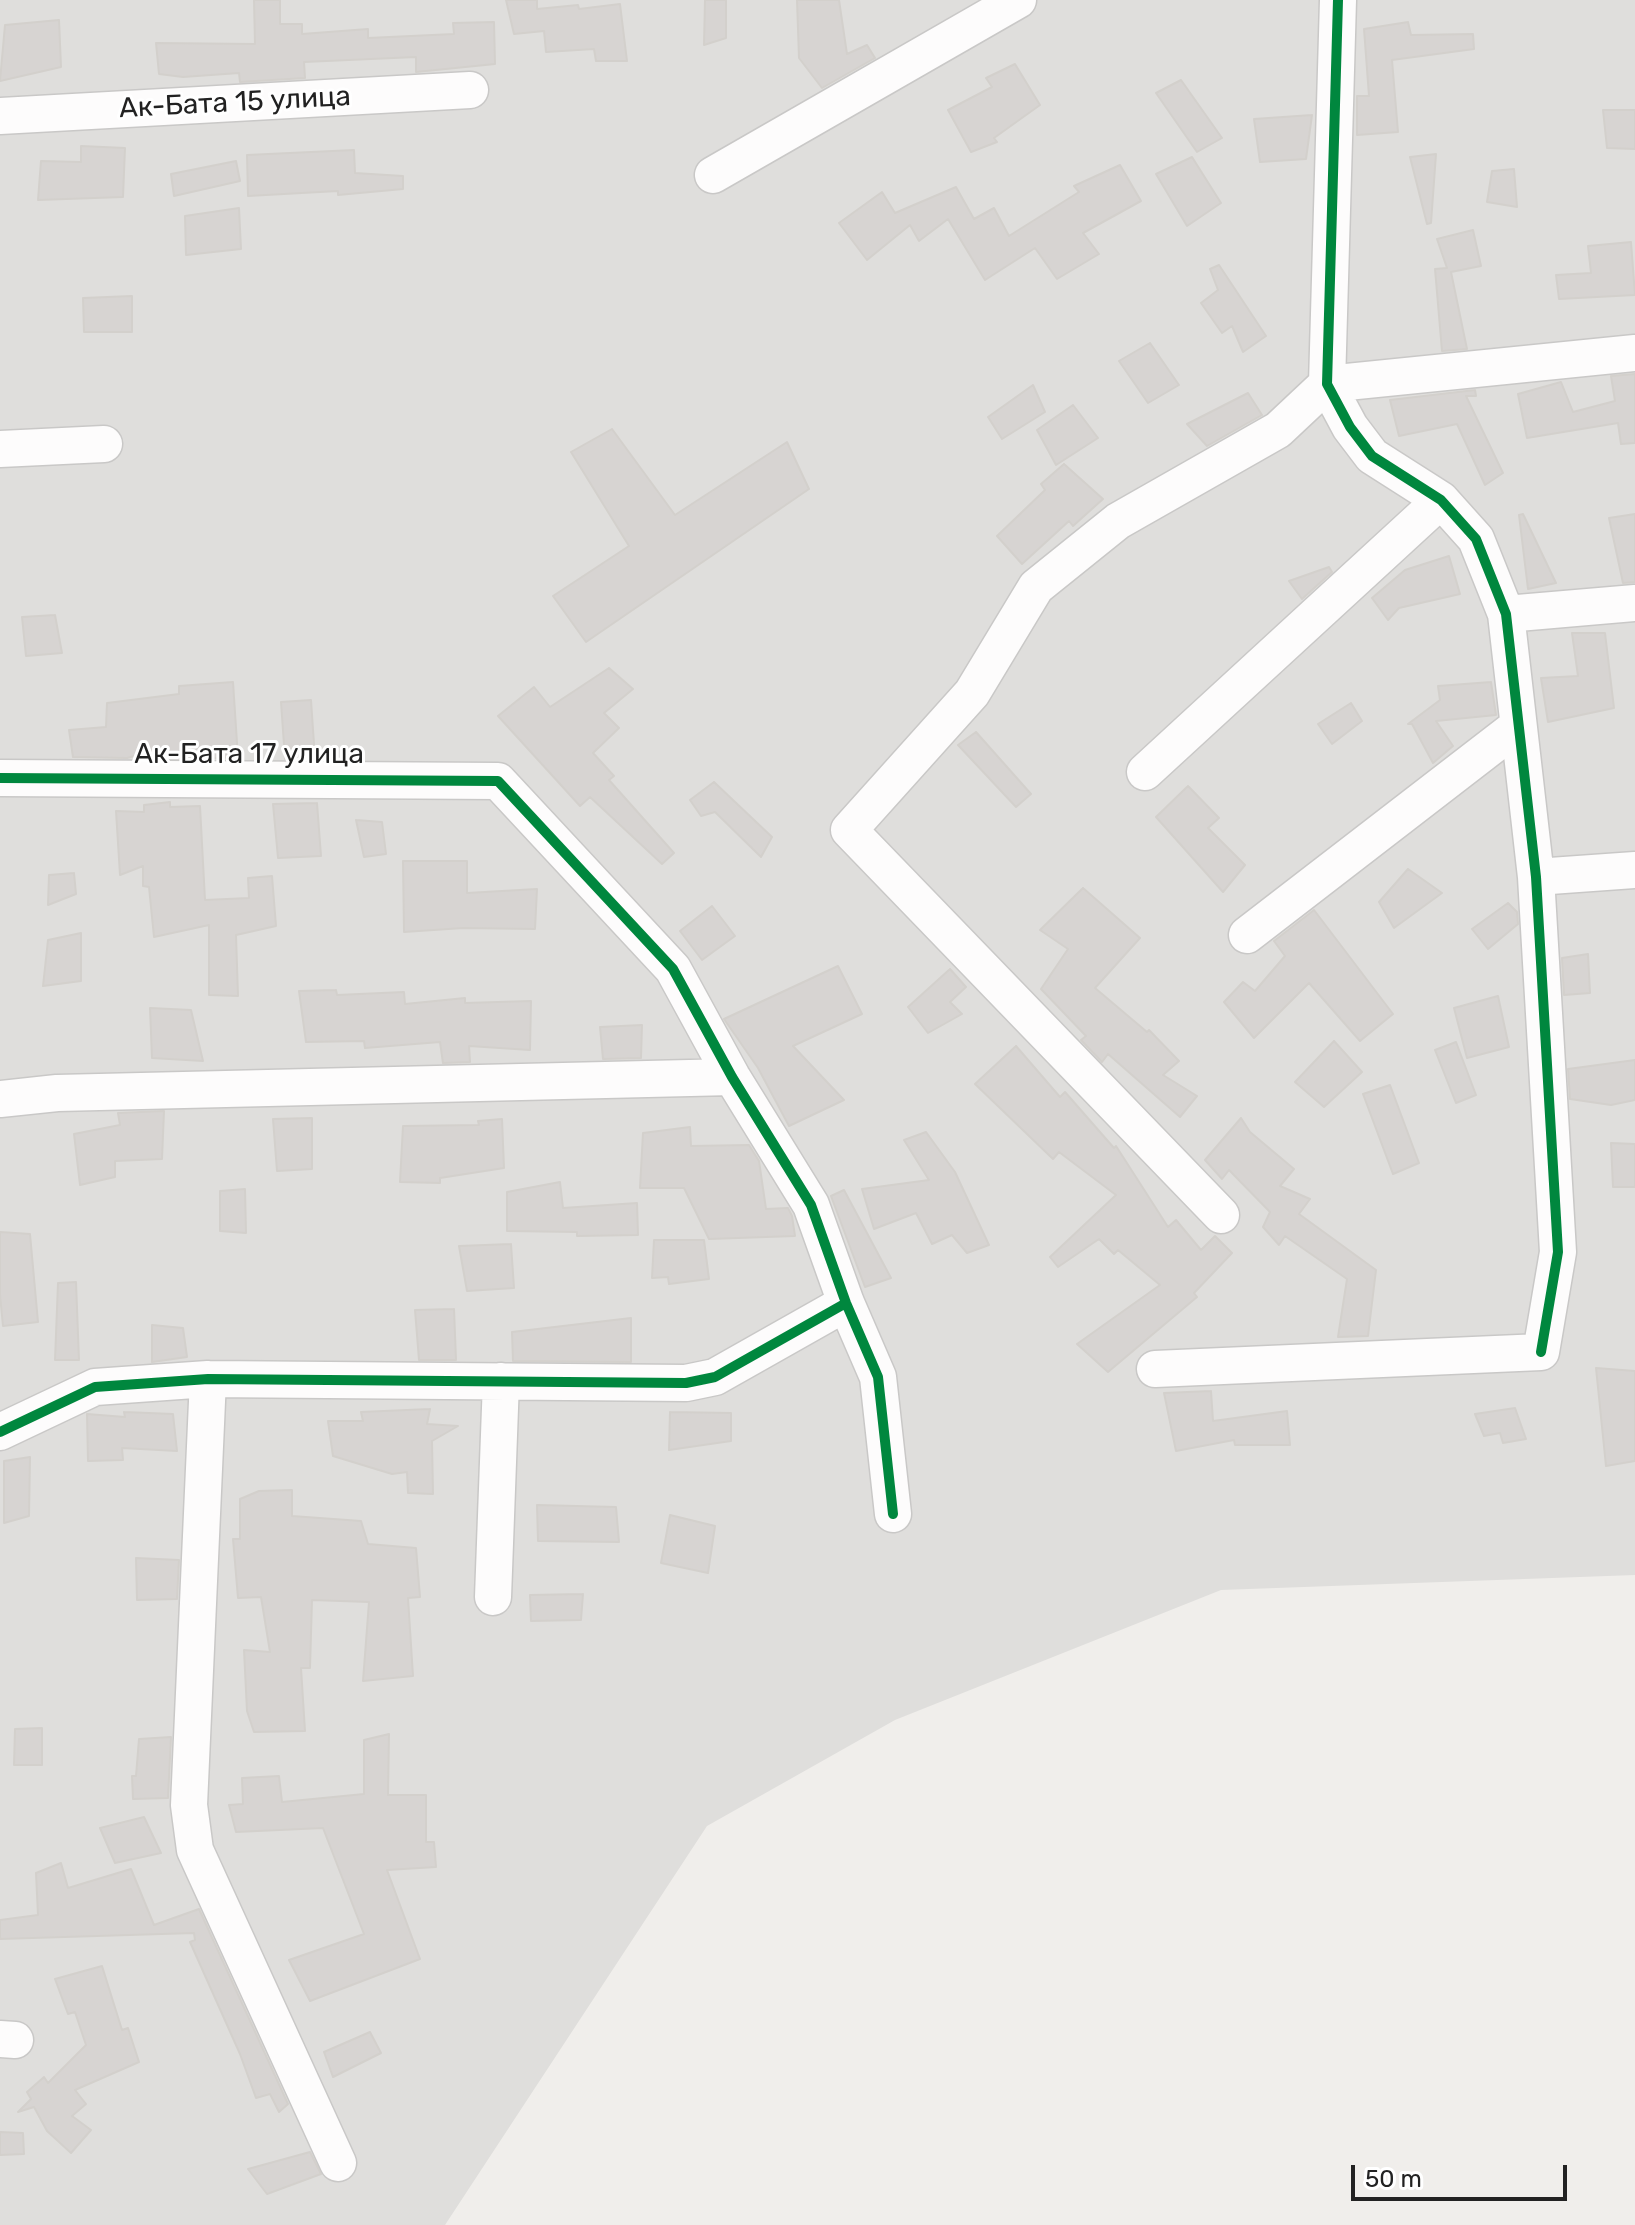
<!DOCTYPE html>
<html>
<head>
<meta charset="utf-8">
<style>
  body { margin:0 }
  #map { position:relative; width:1635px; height:2225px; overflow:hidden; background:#f0eeeb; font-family:Rubik,sans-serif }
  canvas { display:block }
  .scale { position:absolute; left:1351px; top:2165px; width:216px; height:36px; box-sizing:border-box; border:4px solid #222; border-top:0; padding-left:10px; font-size:24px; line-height:28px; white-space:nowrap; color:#222; -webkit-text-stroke:6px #fff; paint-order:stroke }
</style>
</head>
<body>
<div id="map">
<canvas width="1635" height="2225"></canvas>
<div class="scale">50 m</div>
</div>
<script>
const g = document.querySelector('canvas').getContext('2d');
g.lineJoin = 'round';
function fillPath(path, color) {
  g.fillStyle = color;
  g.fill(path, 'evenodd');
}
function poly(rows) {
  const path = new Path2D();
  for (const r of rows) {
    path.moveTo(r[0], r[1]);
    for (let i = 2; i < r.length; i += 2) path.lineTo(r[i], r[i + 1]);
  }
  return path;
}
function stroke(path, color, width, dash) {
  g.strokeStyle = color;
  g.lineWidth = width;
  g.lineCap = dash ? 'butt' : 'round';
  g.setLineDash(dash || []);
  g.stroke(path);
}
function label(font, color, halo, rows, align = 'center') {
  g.font = font + ' Rubik,sans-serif';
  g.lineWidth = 6;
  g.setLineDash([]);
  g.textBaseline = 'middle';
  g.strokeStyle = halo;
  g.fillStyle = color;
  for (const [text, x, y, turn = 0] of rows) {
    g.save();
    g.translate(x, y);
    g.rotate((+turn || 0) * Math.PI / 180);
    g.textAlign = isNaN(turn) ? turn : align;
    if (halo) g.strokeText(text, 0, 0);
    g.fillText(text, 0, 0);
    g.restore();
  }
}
const residential = poly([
  [0,0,1635,0,1635,1575,1221,1590,895,1720,707,1826,445,2225,0,2225]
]);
const building = poly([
  [254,0,280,0,280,24,302,24,302,34,368,29,368,38,454,34,453,23,494,22,495,64,416,72,416,57,304,62,305,78,240,82,239,73,183,77,159,74,156,43,255,44,254,0],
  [506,0,537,0,537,9,578,5,579,9,620,4,627,61,596,61,594,49,546,52,544,31,514,34,506,0],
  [705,0,726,0,726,38,704,45,705,0],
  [797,0,839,0,847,54,867,45,875,58,822,88,799,58,797,0],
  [59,20,61,67,0,81,5,25,59,20],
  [1408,22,1411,35,1473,34,1474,49,1392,60,1398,132,1357,135,1357,96,1369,96,1364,29,1408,22],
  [1015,64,1040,105,994,138,997,142,971,152,948,110,992,87,986,78,1015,64],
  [1181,80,1222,138,1197,152,1156,93,1181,80],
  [1603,110,1635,110,1635,149,1607,148,1603,110],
  [1312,115,1306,159,1260,162,1254,119,1312,115],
  [81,146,125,148,123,197,38,200,41,161,81,162,81,146],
  [354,150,355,173,403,176,403,189,338,195,338,191,248,196,247,155,354,150],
  [1436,154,1431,223,1427,224,1410,157,1436,154],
  [1192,157,1221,203,1187,226,1156,174,1192,157],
  [236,161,240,181,174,196,171,174,236,161],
  [1120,165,1141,201,1083,233,1099,254,1057,279,1035,248,985,280,948,219,919,241,910,225,867,260,839,223,882,192,895,213,956,187,974,219,994,208,1009,236,1079,192,1074,186,1120,165],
  [1514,169,1517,207,1487,202,1492,171,1514,169],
  [239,208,241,249,186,255,185,216,239,208],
  [1473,230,1481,266,1451,272,1467,349,1442,351,1435,269,1447,268,1437,239,1473,230],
  [1631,242,1635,295,1559,299,1556,275,1591,273,1588,246,1631,242],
  [1219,265,1266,336,1243,352,1232,326,1222,333,1201,303,1218,290,1210,269,1219,265],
  [132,296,132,332,84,332,83,298,132,296],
  [1150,343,1179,385,1148,403,1119,361,1150,343],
  [1635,374,1635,443,1621,444,1618,423,1527,438,1518,394,1561,382,1573,412,1615,401,1611,376,1635,374],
  [1033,385,1045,412,1002,439,988,417,1033,385],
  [1475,390,1476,396,1466,396,1503,473,1485,485,1457,424,1399,436,1390,400,1475,390],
  [1248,393,1262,415,1207,446,1187,424,1248,393],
  [1073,405,1098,438,1056,465,1037,430,1073,405],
  [612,429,675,515,787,442,809,489,586,642,553,596,629,546,571,452,612,429],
  [1064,464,1103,499,1073,526,1069,521,1022,564,997,536,1045,490,1041,484,1064,464],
  [1523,514,1556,583,1528,589,1519,515,1523,514],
  [1635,514,1635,582,1623,583,1609,518,1635,514],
  [1449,556,1460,594,1399,608,1388,620,1372,598,1405,570,1449,556],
  [1329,567,1332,572,1302,599,1289,581,1329,567],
  [55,615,62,653,26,656,22,617,55,615],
  [1572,633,1605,633,1614,708,1548,722,1541,678,1578,676,1572,633],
  [609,668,633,689,604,713,619,728,593,753,614,776,609,780,674,853,662,864,590,797,580,806,498,716,534,687,550,707,609,668],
  [233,682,238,758,142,758,142,754,127,758,73,757,69,730,106,727,107,703,179,694,179,686,233,682],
  [1491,682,1496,715,1436,721,1453,746,1433,763,1412,724,1408,724,1440,700,1438,686,1491,682],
  [311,700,315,759,285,759,281,702,311,700],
  [1351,703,1362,721,1332,744,1318,724,1351,703],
  [976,732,1031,794,1016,807,958,745,976,732],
  [714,782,772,837,761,857,715,812,701,816,690,800,714,782],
  [1188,786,1219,818,1208,828,1245,865,1223,892,1156,817,1188,786],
  [170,802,170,807,200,806,205,900,249,898,248,878,272,876,276,926,236,935,238,996,209,995,209,925,154,937,149,887,143,886,143,866,120,875,116,811,144,812,144,805,170,802],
  [317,803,321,856,278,858,273,804,317,803],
  [356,820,382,822,386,854,364,857,356,820],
  [403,861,467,861,467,893,537,889,535,929,463,928,404,932,403,861],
  [1408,869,1442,893,1394,928,1379,902,1408,869],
  [74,873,76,894,48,905,49,875,74,873],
  [1083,888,1140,938,1095,988,1147,1032,1149,1030,1179,1061,1163,1075,1197,1096,1180,1117,1108,1054,1102,1062,1081,1040,1086,1036,1041,989,1068,949,1040,930,1083,888],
  [1508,903,1517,912,1518,924,1488,949,1472,929,1508,903],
  [712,906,735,936,702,960,680,931,712,906],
  [1314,910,1393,1014,1360,1041,1309,983,1254,1038,1224,1002,1243,982,1255,991,1285,956,1274,941,1314,910],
  [81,933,81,981,43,986,48,940,81,933],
  [1588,954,1590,993,1564,995,1562,958,1588,954],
  [838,966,862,1014,793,1046,844,1100,789,1126,758,1068,724,1019,838,966],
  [950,969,966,987,950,1002,962,1014,928,1033,908,1007,950,969],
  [336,990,337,995,404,992,405,1004,465,998,465,1003,531,1001,530,1050,469,1046,470,1062,443,1063,440,1042,365,1048,364,1041,306,1042,299,991,336,990],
  [1498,996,1509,1047,1467,1058,1454,1008,1498,996],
  [150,1008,191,1010,203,1061,152,1058,150,1008],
  [642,1025,641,1058,603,1059,600,1027,642,1025],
  [1334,1041,1362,1072,1324,1107,1295,1082,1334,1041],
  [1456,1042,1476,1095,1456,1103,1435,1050,1456,1042],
  [1016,1046,1060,1097,1065,1092,1114,1148,1116,1146,1168,1227,1176,1220,1201,1250,1215,1236,1232,1253,1194,1293,1197,1297,1108,1372,1077,1344,1160,1285,1118,1250,1114,1254,1099,1239,1058,1267,1050,1257,1116,1195,1059,1152,1053,1159,975,1084,1016,1046],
  [1635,1060,1635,1100,1611,1105,1570,1099,1568,1069,1635,1060],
  [1390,1085,1419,1163,1393,1174,1363,1094,1390,1085],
  [164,1111,162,1159,115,1161,115,1177,80,1185,74,1134,120,1125,118,1113,164,1111],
  [312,1118,312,1169,277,1171,273,1119,312,1118],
  [1241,1118,1250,1132,1294,1169,1280,1186,1310,1199,1299,1214,1376,1270,1368,1336,1338,1337,1347,1279,1285,1236,1279,1245,1263,1227,1270,1212,1229,1170,1222,1179,1205,1160,1241,1118],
  [502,1119,504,1168,440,1178,440,1183,400,1182,403,1126,479,1125,478,1121,502,1119],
  [690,1127,691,1146,749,1145,759,1161,766,1209,788,1208,792,1216,795,1236,709,1239,684,1188,640,1188,643,1133,690,1127],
  [926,1132,955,1172,989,1245,967,1253,952,1235,932,1244,916,1213,874,1229,862,1189,929,1180,904,1140,926,1132],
  [1611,1143,1635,1144,1635,1187,1613,1187,1611,1143],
  [560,1182,563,1208,637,1203,638,1235,577,1236,577,1232,507,1231,507,1192,560,1182],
  [245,1189,246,1233,220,1231,220,1191,245,1189],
  [844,1190,891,1278,865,1287,831,1196,844,1190],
  [0,1232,30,1234,38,1322,3,1326,0,1295,0,1232],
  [654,1240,704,1240,709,1279,669,1284,668,1277,652,1278,654,1240],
  [511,1244,514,1288,467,1291,459,1246,511,1244],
  [76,1282,79,1360,55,1360,58,1283,76,1282],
  [454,1309,456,1360,419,1360,415,1310,454,1309],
  [631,1318,631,1362,513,1361,512,1332,631,1318],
  [152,1325,183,1328,187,1357,152,1362,152,1325],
  [1596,1368,1635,1371,1635,1461,1606,1466,1596,1368],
  [1211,1391,1213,1421,1287,1411,1290,1445,1235,1445,1234,1440,1176,1451,1164,1393,1211,1391],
  [1515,1408,1526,1439,1503,1443,1500,1433,1484,1436,1475,1414,1515,1408],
  [430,1409,427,1424,458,1426,432,1441,433,1494,408,1493,407,1472,392,1474,333,1456,328,1421,363,1421,361,1412,430,1409],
  [124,1412,173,1414,177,1451,122,1448,123,1460,88,1461,87,1414,125,1417,124,1412],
  [670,1412,731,1413,731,1441,669,1450,670,1412],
  [30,1457,29,1516,4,1523,4,1461,30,1457],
  [292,1490,292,1516,361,1521,368,1544,416,1548,420,1597,408,1598,413,1676,363,1681,369,1602,312,1600,310,1668,301,1668,305,1731,254,1732,247,1711,244,1650,270,1652,261,1597,238,1598,233,1539,240,1539,240,1499,259,1491,292,1490],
  [537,1505,616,1507,619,1542,538,1541,537,1505],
  [670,1515,715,1526,708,1573,661,1563,670,1515],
  [136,1558,179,1560,177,1599,137,1600,136,1558],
  [583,1594,581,1620,531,1621,530,1595,583,1594],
  [42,1728,42,1765,14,1765,15,1729,42,1728],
  [389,1734,388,1795,426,1795,426,1842,434,1842,436,1867,387,1870,420,1959,310,2001,289,1960,364,1934,323,1828,236,1832,229,1805,243,1804,242,1778,279,1776,282,1802,364,1794,364,1740,389,1734],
  [171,1737,168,1798,133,1799,132,1776,136,1776,139,1739,171,1737],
  [144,1817,161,1853,115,1863,100,1828,144,1817],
  [61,1863,68,1888,131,1869,154,1925,199,1909,288,2104,279,2112,270,2094,256,2098,240,2054,190,1942,195,1940,194,1933,0,1939,0,1920,38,1915,36,1873,61,1863],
  [102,1966,122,2030,128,2028,139,2062,75,2090,86,2104,72,2116,91,2130,71,2153,47,2131,34,2107,18,2112,31,2099,27,2092,44,2077,48,2083,86,2045,75,2012,68,2014,55,1979,102,1966],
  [370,2032,381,2053,333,2077,324,2052,370,2032],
  [0,2132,23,2133,24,2154,0,2155,0,2132],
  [310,2152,321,2174,267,2194,248,2169,310,2152]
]);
const minor = poly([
  [0,116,470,90],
  [713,175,1018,0],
  [0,449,104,444],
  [1506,614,1635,603],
  [1145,772,1441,500],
  [0,778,498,781,673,969,732,1077,811,1205,846,1303,878,1377,893,1514],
  [1536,877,1635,870],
  [1247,935,1518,726],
  [0,1099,57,1093,732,1077],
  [1221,1215,849,830,972,693,1036,587,1118,521,1278,430,1327,384,1635,353],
  [1155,1369,1541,1352,1558,1252,1536,877,1506,614,1476,539,1441,500,1372,456,1350,427,1327,384,1338,0],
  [208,1379,189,1805,195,1850,338,2163],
  [0,1432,95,1387,208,1379,686,1383,715,1377,846,1303],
  [493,1597,501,1381],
  [0,2039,15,2040]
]);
const cycleway = poly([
  [1338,0,1327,384,1350,427,1372,456,1441,500,1476,539,1506,614,1536,877,1558,1252,1541,1352],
  [0,778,498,781,673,969,732,1077,811,1205,846,1303,878,1377,893,1514],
  [0,1432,95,1387,208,1379,686,1383,715,1377,846,1303]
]);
const streetNames = [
  ["Ак-Бата 15 улица",235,103,-3],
  ["Ак-Бата 17 улица",249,755]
];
fillPath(residential, '#dfdedc');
fillPath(building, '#d7d4d2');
stroke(building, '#d3d0cc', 2);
stroke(minor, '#c9c8c7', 39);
stroke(minor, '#fdfcfc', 36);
stroke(cycleway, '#00873e', 10);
label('28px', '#222', '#fff', streetNames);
</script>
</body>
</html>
